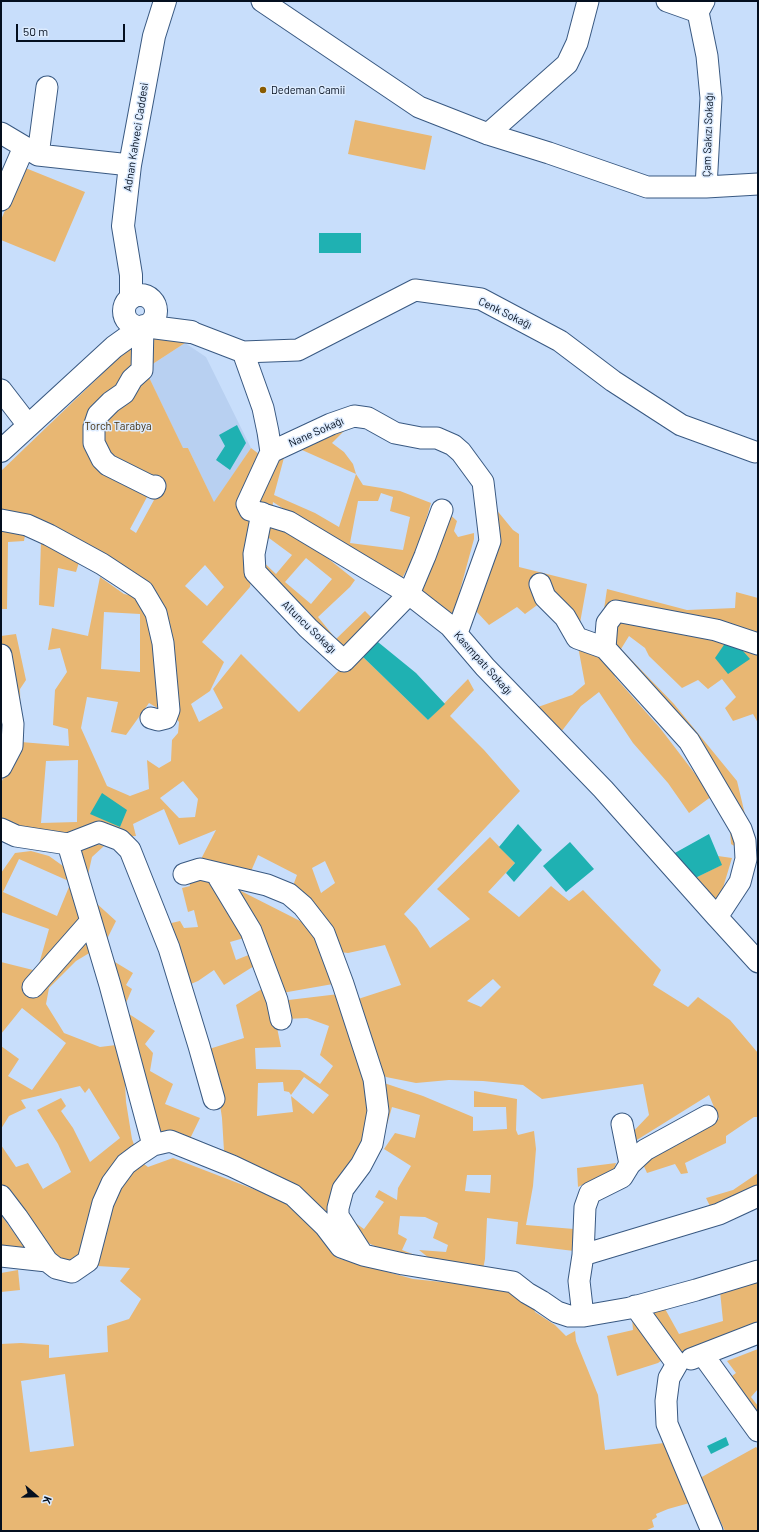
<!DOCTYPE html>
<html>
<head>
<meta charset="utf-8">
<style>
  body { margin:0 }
  #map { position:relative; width:759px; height:1532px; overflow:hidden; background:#c8defb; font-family:Barlow,sans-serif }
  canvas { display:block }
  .frame { position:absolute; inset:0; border:2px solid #040f1f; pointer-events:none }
  .north { position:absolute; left:16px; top:1476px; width:40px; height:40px; -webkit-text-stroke:3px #dcebfe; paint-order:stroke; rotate:110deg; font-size:11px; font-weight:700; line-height:16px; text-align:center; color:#040f1f }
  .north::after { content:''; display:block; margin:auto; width:14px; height:18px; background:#040f1f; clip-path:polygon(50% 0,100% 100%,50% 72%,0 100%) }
  .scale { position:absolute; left:16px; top:24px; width:109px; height:18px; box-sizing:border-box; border:2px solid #040f1f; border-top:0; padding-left:5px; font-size:12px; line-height:14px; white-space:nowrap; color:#040f1f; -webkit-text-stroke:3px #dcebfe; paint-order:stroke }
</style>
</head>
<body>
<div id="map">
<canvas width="759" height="1532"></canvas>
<div class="frame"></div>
<div class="north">K</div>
<div class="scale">50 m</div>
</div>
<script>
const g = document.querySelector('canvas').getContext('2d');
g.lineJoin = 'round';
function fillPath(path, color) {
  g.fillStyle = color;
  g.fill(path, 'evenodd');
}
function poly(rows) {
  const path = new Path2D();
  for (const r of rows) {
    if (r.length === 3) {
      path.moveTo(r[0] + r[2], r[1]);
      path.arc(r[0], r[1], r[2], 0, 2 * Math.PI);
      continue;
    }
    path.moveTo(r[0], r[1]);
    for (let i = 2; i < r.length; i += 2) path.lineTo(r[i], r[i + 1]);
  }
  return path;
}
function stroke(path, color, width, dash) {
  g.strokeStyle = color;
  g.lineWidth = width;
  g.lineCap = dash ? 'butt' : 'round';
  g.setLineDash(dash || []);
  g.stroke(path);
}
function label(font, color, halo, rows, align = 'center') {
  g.font = font + ' Barlow,sans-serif';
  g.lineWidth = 3;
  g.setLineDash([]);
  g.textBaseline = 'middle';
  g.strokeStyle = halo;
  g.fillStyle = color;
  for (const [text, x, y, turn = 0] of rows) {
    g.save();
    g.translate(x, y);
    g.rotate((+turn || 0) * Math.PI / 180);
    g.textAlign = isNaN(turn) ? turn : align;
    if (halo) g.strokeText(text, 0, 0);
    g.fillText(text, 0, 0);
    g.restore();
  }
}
const built = poly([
  [185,343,206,357,251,448,214,503,188,448,183,449,145,369]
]);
const green = poly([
  [355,120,432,136,425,170,348,154],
  [23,167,85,192,55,262,1,240,1,220],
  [165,334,185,343,145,369,183,448,188,448,214,502,251,448,263,457,285,454,274,495,315,513,339,527,356,474,293,446,355,420,332,443,344,452,353,464,356,474,363,485,400,491,431,503,420,540,412,560,400,582,341,546,273,502,272,514,355,580,350,587,318,617,336,639,365,611,378,624,358,652,428,720,468,679,474,690,450,716,484,750,520,791,404,914,417,928,430,948,470,919,437,889,490,837,515,863,488,892,519,917,551,886,569,901,583,890,661,970,653,985,688,1007,698,997,730,1020,758,1053,758,1117,754,1117,726,1136,726,1143,685,1163,688,1173,681,1174,675,1164,647,1173,642,1162,719,1119,709,1095,632,1143,629,1136,649,1115,643,1084,542,1099,523,1085,483,1081,449,1080,416,1083,386,1077,374,1067,352,1001,401,985,385,945,348,953,340,952,290,894,297,875,258,855,249,876,200,861,216,830,179,845,164,809,133,824,136,836,84,838,1,831,1,783,21,742,1,677,1,636,16,634,26,680,20,689,21,742,69,746,68,729,53,725,55,690,67,672,60,648,48,650,52,628,88,636,100,577,124,594,147,599,26,529,24,541,8,542,7,609,1,609,1,471,102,374,134,340],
  [381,493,393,497,390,511,410,517,403,550,350,543,358,501,378,501],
  [147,497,154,500,136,533,130,529],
  [269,538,292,555,276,574,255,554],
  [306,558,332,579,311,604,285,582],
  [205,565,224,587,207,606,185,586],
  [252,574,348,661,299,712,241,654,213,689,223,708,199,722,191,704,210,691,224,662,202,642,250,587],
  [104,612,140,614,140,672,101,669],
  [87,697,118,702,111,732,126,735,149,703,159,709,170,712,179,722,178,733,172,740,171,761,159,768,147,760,149,789,130,796,107,786,81,728],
  [78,760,77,822,41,823,46,761],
  [183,781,198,799,195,817,179,818,160,798],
  [325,861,335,883,321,893,312,868],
  [493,979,501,987,481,1007,467,1001],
  [443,508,457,521,454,531,458,537,474,533,474,539,453,616,421,592],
  [495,508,513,530,519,534,519,567,587,584,578,634,600,636,607,589,687,610,735,608,736,592,758,598,758,723,753,714,733,721,725,708,736,697,722,679,708,689,698,680,682,688,649,656,645,648,629,636,621,649,674,704,737,781,748,827,746,853,731,844,728,802,607,655,615,677,660,728,712,796,689,813,668,783,633,743,599,692,581,706,561,732,538,707,572,695,585,684,577,641,540,603,525,614,517,607,489,625,476,611],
  [41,541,80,559,76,572,58,568,54,607,39,605],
  [90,842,104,846,92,857,88,875,95,902,116,921,104,945,110,959,133,973,126,985,132,989,123,1010,155,1031,145,1044,153,1053,150,1071,173,1084,165,1104,200,1118,187,1145,162,1145,71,850],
  [31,851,49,856,63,866,72,882,91,952,76,961,49,988,46,1004,64,1033,100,1047,116,1045,124,1065,126,1102,132,1139,140,1161,148,1167,173,1158,274,1197,296,1209,322,1237,337,1258,413,1279,509,1289,530,1298,535,1312,555,1325,566,1336,575,1331,576,1341,598,1395,605,1450,664,1443,693,1502,668,1509,656,1514,657,1517,652,1520,654,1527,645,1531,1,1531,1,1344,21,1343,49,1345,49,1358,108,1352,107,1326,129,1319,141,1299,120,1281,130,1268,65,1264,35,1239,1,1189,1,1145,16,1167,28,1163,43,1189,71,1172,58,1144,37,1110,61,1098,66,1106,61,1111,73,1128,90,1162,120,1138,89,1088,85,1093,80,1086,21,1100,26,1108,9,1116,1,1129,1,1046,19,1059,8,1076,32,1090,66,1043,22,1008,1,1034,1,962,37,971,49,929,1,912,1,873,15,853],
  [19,859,71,882,57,916,3,892],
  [65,1374,74,1446,30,1452,21,1381],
  [718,856,732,858,719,901,696,890,691,880,721,865],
  [187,874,214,881,251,936,230,942,236,960,251,954,254,966,224,985,214,970,198,981,186,986,163,925,180,921,184,928,198,927,194,910,188,912,182,888,190,886],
  [237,889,306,924,320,944,333,984,282,993],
  [265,987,275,1018,281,1047,255,1048,256,1069,300,1070,320,1084,333,1066,320,1055,329,1026,307,1018,285,1019,280,1001,339,994,371,1105,341,1234,228,1162,224,1151,222,1118,217,1084,206,1050,244,1038,236,1005],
  [304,1077,329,1095,313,1114,291,1096,293,1112,257,1116,258,1083,283,1082,284,1091,289,1092,291,1095],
  [384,1083,423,1096,473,1117,473,1131,507,1129,506,1107,474,1107,474,1091,517,1099,516,1130,518,1135,534,1131,536,1149,533,1186,526,1225,574,1229,574,1251,516,1244,518,1222,487,1218,485,1259,482,1274,440,1267,419,1250,446,1252,448,1245,433,1238,438,1223,425,1217,400,1216,398,1234,407,1239,402,1250,415,1255,410,1263,360,1239,351,1220,364,1229,384,1202,375,1197,379,1190,397,1200,398,1188,411,1166,384,1149,395,1133,415,1138,420,1115,392,1107,386,1128,379,1130],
  [467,1175,491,1175,490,1193,465,1191],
  [616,1163,614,1169,578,1187,577,1168],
  [758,1173,758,1192,711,1208,706,1198,733,1190],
  [1,1215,27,1250,1,1251],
  [18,1270,20,1290,1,1292,1,1273],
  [758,1281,758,1333,679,1355,643,1309,664,1307,679,1334,723,1321,720,1291],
  [632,1318,662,1360,658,1363,617,1376,607,1336,633,1330],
  [758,1349,758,1389,751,1397,758,1406,758,1428,724,1382,736,1373,727,1361],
  [756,1447,758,1449,758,1531,725,1531,700,1478]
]);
const water = poly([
  [319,233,361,233,361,253,319,253],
  [237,425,246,443,230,470,216,460,225,446,219,435],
  [730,636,750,659,728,674,715,658],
  [373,638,416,673,445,704,428,720,361,655],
  [102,793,127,810,120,827,90,814],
  [518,824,542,850,514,882,506,873,515,863,499,847],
  [709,834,722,865,691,880,673,854],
  [570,842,594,869,566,892,543,866],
  [726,1437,729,1445,711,1454,707,1446]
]);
const minor = poly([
  [262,1,419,107,488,134,549,153,647,187,706,187,758,184],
  [667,1,698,12,704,1],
  [698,12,707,56,711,98,706,187],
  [1,133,38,155,130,165],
  [488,134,567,64,577,43,588,1],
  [38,155,47,87],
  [1,200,24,147],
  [143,326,142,370,132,379,124,393,111,402,98,415,94,427,94,443,102,459,108,465,154,488,155,486],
  [191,332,243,352,298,350,415,290,481,299,560,341,613,381,681,425,755,452],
  [243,352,263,408,268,432,271,452],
  [1,390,28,425],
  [271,452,247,504,250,510,289,522,409,594,450,626,485,667,603,789,717,917],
  [271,452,331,424,354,416,368,418,395,433,421,438,437,438,453,445,461,452,483,482,490,541,457,633],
  [262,513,254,554,255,572,308,628,344,661,409,594,425,556,442,510],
  [1,520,27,525,49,535,102,564,143,591,156,613,163,643,169,710,166,718,158,720,151,718],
  [540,584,545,597,565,617,577,638,605,648],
  [758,644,716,630,616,611,607,623,605,648,689,741,741,829,745,841,746,859,740,882,717,917,758,962],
  [1,655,13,724,12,746,1,767],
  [1,829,16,836,68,844,110,985,153,1145],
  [68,844,99,832,120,840,130,850,169,948,199,1046,214,1099],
  [216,873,251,931,277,1000,281,1019],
  [184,874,200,869,267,885,289,894,303,906,324,933,343,984,374,1079,378,1111,372,1144,361,1165,343,1189,338,1208,338,1216,361,1252],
  [33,987,91,921],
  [622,1124,630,1164],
  [1,1196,17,1217,47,1261,56,1268,72,1272,88,1261,103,1203,112,1183,126,1164,138,1155,153,1145,170,1141,232,1166,293,1195,325,1226,341,1247,363,1255,403,1264,513,1282,527,1293,541,1301,557,1312,569,1316,584,1316,630,1308,696,1290,758,1271],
  [583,1255,585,1207,590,1193,622,1177,630,1164,645,1150,707,1116],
  [1,1256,47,1261],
  [635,1306,677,1364,669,1378,666,1401,667,1424,712,1531],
  [583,1316,579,1281,583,1255,719,1214,758,1196],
  [703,1355,758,1431],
  [691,1359,758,1333]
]);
const major = poly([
  [140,311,16],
  [131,298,131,275,123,226,130,165,154,36,165,1],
  [144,326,191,332],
  [1,451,114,347,142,327]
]);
const markers = [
  [263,90,4,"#895b00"]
];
const poiNames = [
  ["Dedeman Camii",271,90]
];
const streetNames = [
  ["Çam Sakızı Sokağı",708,135,-88],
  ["Adnan Kahveci Caddesi",136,137,-81],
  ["Cenk Sokağı",505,313,26],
  ["Nane Sokağı",316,432,-24],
  ["Altuncu Sokağı",309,627,44],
  ["Kasımpatı Sokağı",483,663,48]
];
const parkNames = [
  ["Torch Tarabya",118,426]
];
fillPath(built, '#b8d0f1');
fillPath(green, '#e8b773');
fillPath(water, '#1fb1b2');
stroke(minor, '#395982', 23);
stroke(major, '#395982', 24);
stroke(minor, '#fff', 21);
stroke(major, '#fff', 22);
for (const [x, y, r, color] of markers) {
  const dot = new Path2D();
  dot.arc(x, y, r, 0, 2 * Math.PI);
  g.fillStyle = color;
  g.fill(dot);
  stroke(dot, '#dcebfe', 1.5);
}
label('11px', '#040f1f', '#dcebfe', poiNames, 'left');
label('11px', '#040f1f', '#dcebfe', streetNames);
label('11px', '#442f0d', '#dcebfe', parkNames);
</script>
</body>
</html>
